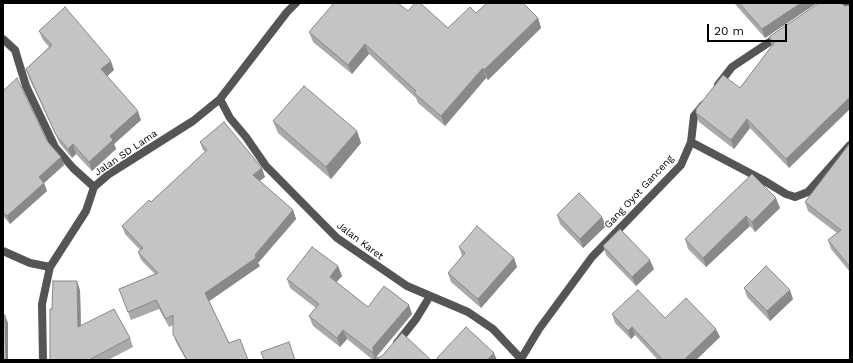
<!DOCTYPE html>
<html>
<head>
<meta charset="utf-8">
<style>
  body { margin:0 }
  #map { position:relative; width:853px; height:363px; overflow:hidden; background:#fff; font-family:"Work Sans",sans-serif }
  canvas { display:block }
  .frame { position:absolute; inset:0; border:4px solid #000; pointer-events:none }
  .scale { position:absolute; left:707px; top:24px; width:80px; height:18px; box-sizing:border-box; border:2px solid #000; border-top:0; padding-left:5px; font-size:12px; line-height:14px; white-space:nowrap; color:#000; -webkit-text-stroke:3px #fff; paint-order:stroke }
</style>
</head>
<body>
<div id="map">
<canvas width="853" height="363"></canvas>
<div class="frame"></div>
<div class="scale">20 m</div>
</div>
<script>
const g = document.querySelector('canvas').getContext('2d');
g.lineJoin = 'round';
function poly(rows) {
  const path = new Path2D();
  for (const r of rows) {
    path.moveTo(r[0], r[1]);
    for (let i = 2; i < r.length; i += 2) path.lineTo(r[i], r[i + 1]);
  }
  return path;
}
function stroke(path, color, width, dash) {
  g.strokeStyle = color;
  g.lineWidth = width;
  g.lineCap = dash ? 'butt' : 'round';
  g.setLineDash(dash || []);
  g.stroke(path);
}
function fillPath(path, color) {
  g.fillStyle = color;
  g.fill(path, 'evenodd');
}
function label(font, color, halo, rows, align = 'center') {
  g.font = font + ' "Work Sans",sans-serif';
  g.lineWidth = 3;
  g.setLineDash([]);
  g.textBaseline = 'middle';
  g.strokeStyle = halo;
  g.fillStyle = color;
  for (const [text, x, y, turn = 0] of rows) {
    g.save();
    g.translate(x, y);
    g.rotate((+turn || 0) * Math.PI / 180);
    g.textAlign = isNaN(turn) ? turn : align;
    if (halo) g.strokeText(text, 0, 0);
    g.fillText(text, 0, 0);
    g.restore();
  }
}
const minor = poly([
  [843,3,850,10],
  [3,39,15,50,26,86,55,147,73,168,94,187],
  [718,85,732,67,780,35],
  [220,99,230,118,246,137,266,166,337,238,407,286,468,312,493,329,522,360],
  [691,142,763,180,786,194,795,197,808,192,850,145],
  [3,251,30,263,50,267],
  [397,343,416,319,430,296],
  [521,359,539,329,592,257,681,165,691,142,694,116,703,105],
  [43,360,42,304,50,267,86,211,94,187,109,174,193,121,220,99,287,12,296,3]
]);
const wall = poly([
  [734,3,817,3,765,38],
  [819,3,789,168,750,128,734,149,699,122,696,113,740,88,772,46,769,37],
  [408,11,448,28,476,13,538,18,541,28,488,80,486,78,445,126,418,103,416,98,369,54,352,74,313,42,309,32],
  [39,31,114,70,107,76,141,120,114,144,116,149,92,171,76,154,72,158,60,144,29,78,26,69,49,47,43,40],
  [3,91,47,141,64,165,44,183,47,191,10,224,3,216],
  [273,121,357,131,361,143,331,179,278,133],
  [200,142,265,177,259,181,293,210,296,219,258,263,260,266,208,301,229,343,248,360,186,360,176,342,173,334,173,325,169,327,159,309,131,320,119,289,155,274,141,260,138,252,140,250,125,234,122,226,151,202,205,152,203,150],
  [850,143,850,272,831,249,828,240,837,233,808,211,805,202],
  [752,174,780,208,755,232,750,226,706,267,688,249,685,239],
  [557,215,606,226,583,248,560,224],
  [603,246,654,269,636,286,606,255],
  [459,247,514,258,517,267,481,308,451,282,448,273,462,256],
  [338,266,342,276,336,282,368,307,409,305,412,314,377,356,376,360,373,360,347,339,340,347,313,326,309,316,316,308,290,288,287,279],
  [744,288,793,299,770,321,747,297],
  [80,290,81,326,130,338,133,347,108,360,50,360,52,309],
  [612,314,665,318,720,337,696,360,658,360,635,335,631,339,615,323]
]);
const shadedWall = poly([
  [801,3,817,3,765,38,762,29],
  [538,18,541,28,488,80,484,70],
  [365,44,369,54,352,74,348,65],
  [111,61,114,70,104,79,101,69],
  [483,68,486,78,445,126,441,116],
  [850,97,850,109,789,168,786,159],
  [138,111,141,120,114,144,116,149,92,171,89,162,110,136],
  [747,119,750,128,734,149,731,140],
  [357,131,361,143,331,179,326,167],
  [73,144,76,154,72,158,68,149],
  [61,157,64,165,44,183,47,191,10,224,7,216,39,177],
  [262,168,265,177,256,184,253,175],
  [776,198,780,208,755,232,752,222],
  [293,210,296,219,258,263,260,266,208,302,205,293,255,255],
  [746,216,750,226,706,267,703,258],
  [602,217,606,226,583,248,580,239],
  [514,258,517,267,481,308,478,299],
  [650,260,654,269,636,286,632,277],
  [338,266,342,276,333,286,330,277],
  [77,281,80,290,81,335,78,327],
  [790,290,793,299,770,321,767,311],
  [409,305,412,314,377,356,376,360,375,360,373,353,373,347],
  [5,315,8,323,8,360,6,360],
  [632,327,635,335,631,339,628,331],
  [716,329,720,337,696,360,684,360],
  [343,330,347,339,340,347,337,338],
  [494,353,497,360,487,360]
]);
const building = poly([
  [334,3,398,3,408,11,415,3,420,3,448,28,470,7,476,13,487,3,523,3,538,18,484,70,483,68,441,116,414,93,416,91,365,44,348,65,309,32,334,3],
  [739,3,801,3,762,29,739,3],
  [819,3,841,3,845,6,850,5,850,97,786,159,747,119,731,140,696,113,696,109,723,75,740,88,774,43,769,37,819,3],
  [65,7,111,61,101,69,138,111,110,136,113,140,89,162,73,144,68,149,56,135,26,69,52,45,39,31,65,7],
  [17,78,47,141,61,157,39,177,44,183,7,216,3,212,3,91,17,78],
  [304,86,357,131,326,167,273,121,304,86],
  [224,122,262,168,253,175,293,210,255,255,256,258,205,293,229,343,240,339,248,360,187,360,173,334,173,315,166,319,156,300,128,312,119,289,158,273,138,252,143,248,122,226,149,200,151,202,207,150,200,142,224,122],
  [850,143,850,267,828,240,841,230,805,202,850,143],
  [752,174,776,198,752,222,746,216,703,258,685,239,752,174],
  [579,193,602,217,580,239,557,215,579,193],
  [477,226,514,258,478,299,448,273,465,253,459,247,477,226],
  [620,229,650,260,632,277,603,246,620,229],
  [312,247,338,266,330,277,368,307,384,286,409,305,373,347,373,353,343,330,337,338,309,316,319,304,287,279,312,247],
  [766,266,790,290,767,311,744,288,766,266],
  [53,281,77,281,78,327,114,309,130,338,89,360,50,360,50,309,52,309,53,281],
  [638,290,665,318,686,298,716,329,684,360,663,360,632,327,628,331,612,314,638,290],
  [3,315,5,315,6,360,3,360,3,315],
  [466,327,494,353,487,360,439,360,437,358,466,327],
  [402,333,431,360,380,360,377,358,382,356,402,333],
  [289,342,295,360,264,360,261,352,289,342]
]);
const streetNames = [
  ["Jalan SD Lama",126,153,-34],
  ["Gang Oyot Ganceng",639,192,-47],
  ["Jalan Karet",360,241,37]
];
stroke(minor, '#555', 8);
fillPath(wall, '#a9a9a9');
fillPath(shadedWall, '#898989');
fillPath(building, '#c4c4c4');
stroke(building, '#898989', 1);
label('10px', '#000', '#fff', streetNames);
</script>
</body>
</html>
